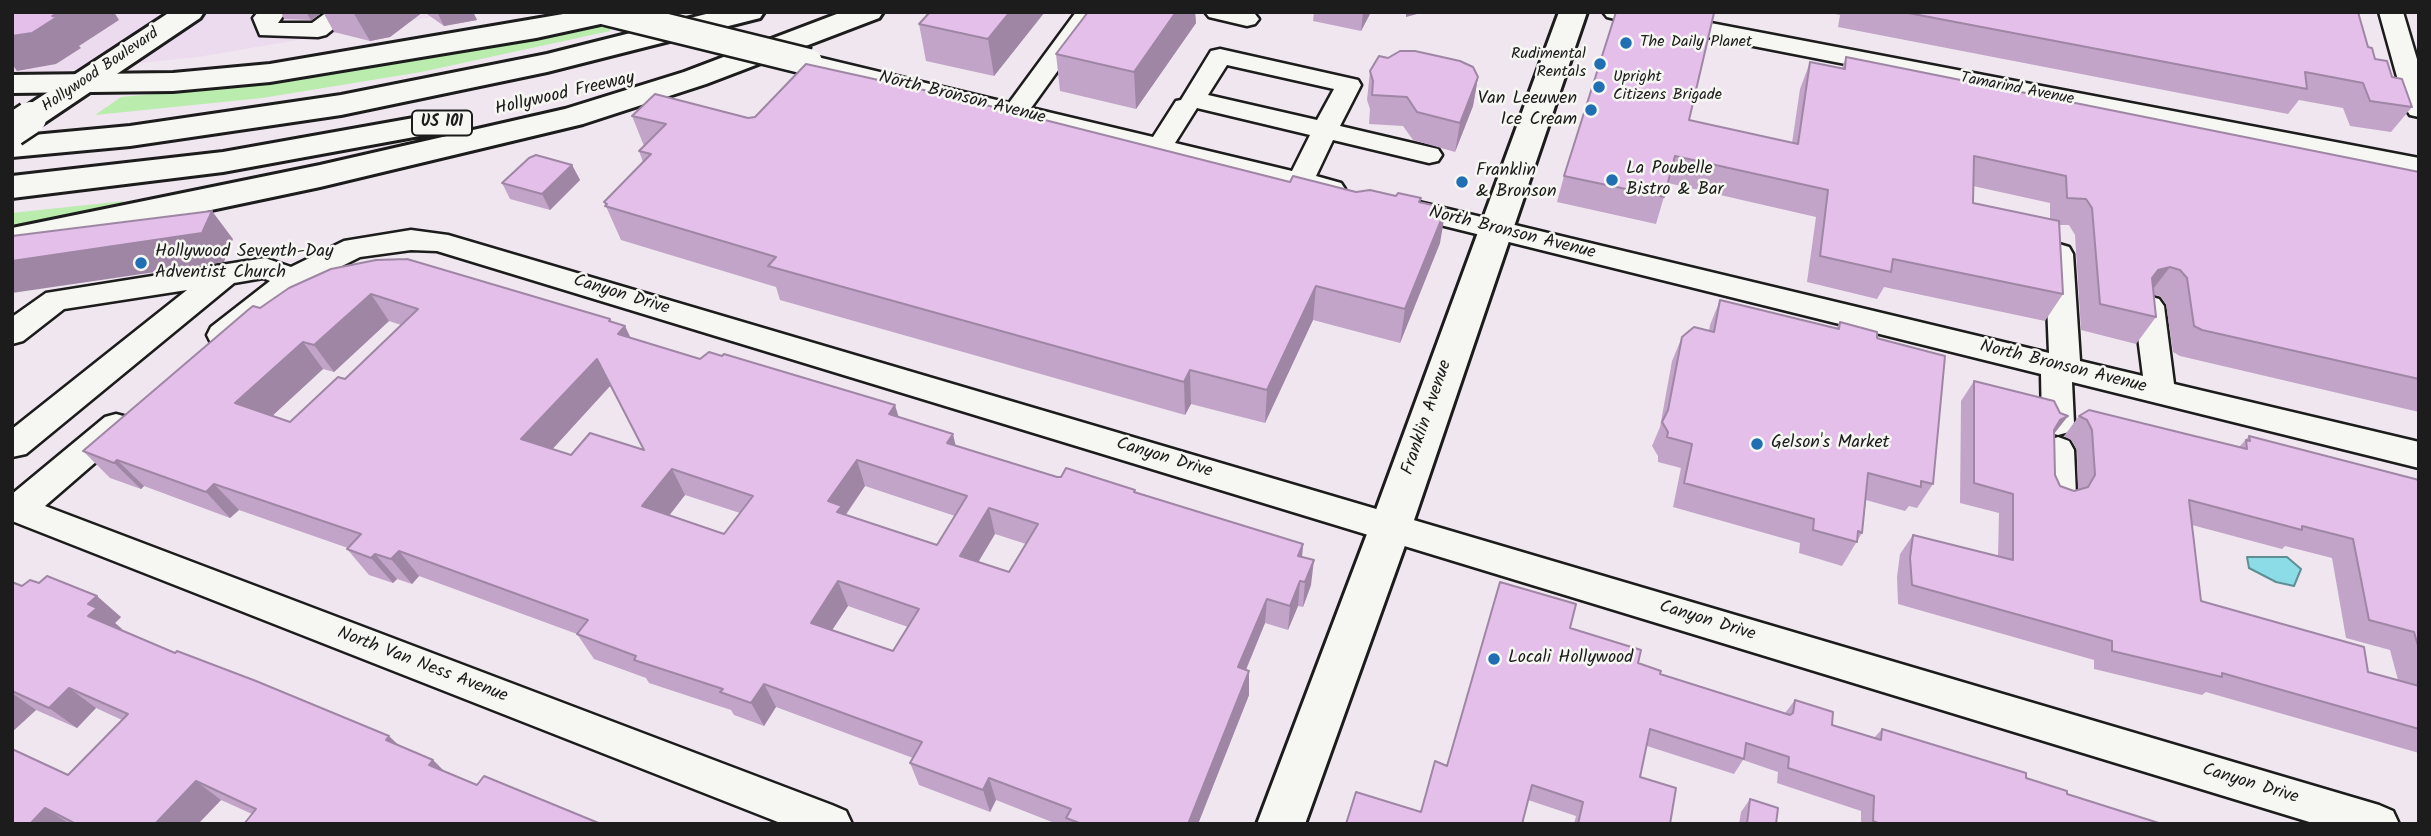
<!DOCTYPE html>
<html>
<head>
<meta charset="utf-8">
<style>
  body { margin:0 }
  #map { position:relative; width:2431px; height:836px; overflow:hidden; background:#f0e6f0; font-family:Kalam,sans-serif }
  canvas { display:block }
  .frame { position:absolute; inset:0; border:14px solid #1c1c1c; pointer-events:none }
</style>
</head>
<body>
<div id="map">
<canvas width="2431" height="836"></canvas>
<div class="frame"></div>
</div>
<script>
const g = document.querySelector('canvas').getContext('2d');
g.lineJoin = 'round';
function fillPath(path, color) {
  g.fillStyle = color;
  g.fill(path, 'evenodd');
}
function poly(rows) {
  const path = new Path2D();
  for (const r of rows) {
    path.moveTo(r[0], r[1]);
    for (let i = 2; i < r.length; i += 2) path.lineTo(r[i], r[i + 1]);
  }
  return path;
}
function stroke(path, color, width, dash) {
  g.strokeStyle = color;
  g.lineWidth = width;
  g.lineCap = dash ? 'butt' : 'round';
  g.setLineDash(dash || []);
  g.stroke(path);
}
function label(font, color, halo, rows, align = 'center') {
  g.font = font + ' Kalam,sans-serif';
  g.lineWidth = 5;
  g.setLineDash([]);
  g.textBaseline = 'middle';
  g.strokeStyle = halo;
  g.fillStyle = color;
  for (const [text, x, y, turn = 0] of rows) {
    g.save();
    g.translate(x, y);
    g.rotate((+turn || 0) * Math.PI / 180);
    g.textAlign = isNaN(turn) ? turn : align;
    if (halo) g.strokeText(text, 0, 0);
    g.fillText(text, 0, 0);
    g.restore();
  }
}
const built = poly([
  [12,12,462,12,198,57,12,76]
]);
const green = poly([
  [612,22,610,31,421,72,262,98,95,115,121,97,275,83],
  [124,201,119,209,12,229,12,213]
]);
const water = poly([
  [2247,557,2287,557,2301,569,2294,586,2276,582,2249,568,2247,557]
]);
const minor = poly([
  [258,12,286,12,278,23,312,23,327,12,354,12,326,35,318,37,260,35,253,18,258,12],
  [1076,12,1100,12,1031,108,1153,137,1176,101,1181,100,1211,51,1220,49,1358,80,1361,85,1340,126,1438,149,1442,155,1438,161,1429,163,1333,140,1316,176,1341,183,1345,189,1341,195,1331,198,800,67,797,62,800,57,809,55,1009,103,1076,12],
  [1227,65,1334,89,1317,120,1208,95,1227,65],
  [1197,108,1310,135,1292,171,1175,143,1197,108],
  [1205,12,1248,12,1255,14,1259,19,1255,24,1247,26,1209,17,1205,12],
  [1603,12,1653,12,2419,158,2419,176,1615,19,1607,17,1603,12],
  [2379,12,2403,12,2419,66,2419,117,2410,115,2406,109,2379,12],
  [1402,198,2049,353,2045,254,2049,247,2059,244,2069,247,2073,254,2080,361,2143,376,2134,306,2139,299,2149,296,2159,299,2164,306,2174,384,2419,442,2419,468,2072,382,2074,423,2069,432,2058,435,2047,432,2042,423,2041,374,1392,213,1388,207,1392,201,1402,198],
  [411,230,448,235,2379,805,2393,811,2399,824,2316,824,437,251,411,250,360,257,302,286,233,343,222,346,211,343,207,335,211,327,270,281,263,278,234,283,26,454,12,457,12,429,187,290,64,309,23,341,12,344,12,317,46,293,265,258,291,267,344,241,411,230],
  [116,414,127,417,132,426,127,435,45,506,832,805,846,811,852,824,783,824,12,521,12,494,105,417,116,414],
  [2058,437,2069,441,2074,450,2076,495,2071,504,2059,508,2047,504,2042,495,2042,450,2047,441,2058,437]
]);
const major = poly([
  [170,12,204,12,200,18,41,125,30,128,19,125,14,118,19,111,170,12],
  [1559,12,1587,12,1412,526,1305,824,1257,824,1370,526,1559,12]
]);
const highway = poly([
  [575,12,632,12,628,18,536,38,270,82,173,91,12,93,12,75,173,73,270,64,575,12],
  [714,12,764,12,760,18,547,72,341,115,130,146,12,157,12,137,130,126,341,95,547,54,714,12],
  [842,12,883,12,879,18,706,84,583,124,320,187,12,252,12,228,320,165,565,109,684,72,842,12],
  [436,114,447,117,452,124,447,131,223,172,12,198,12,176,223,152,436,114]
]);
const minorBridge = poly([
  [606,12,809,62]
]);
const majorBridge = poly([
  [12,130,30,118]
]);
const wall = poly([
  [281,12,423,12,390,37,370,41,334,32,323,12,311,20,284,19],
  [424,12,473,12,477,20,444,26],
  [930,12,1044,12,1044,13,994,76,926,61,919,24],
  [1088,12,1195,12,1196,23,1136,109,1060,91,1056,54],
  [1314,12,1371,12,1361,31,1313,21],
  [1825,12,2358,12,2368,47,2375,59,2392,77,2412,107,2391,132,2350,126,2343,108,2299,100,2288,114,1838,27,1840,15],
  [1846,57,2419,172,2419,412,2180,356,2173,352,2166,304,2160,296,2154,295,2156,317,2136,344,2081,330,2075,235,2069,225,2059,225,2063,294,2045,321,1884,287,1877,299,1807,282,1816,217,1668,183,1656,224,1557,202,1564,176,1689,120,1792,143,1800,89,1810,62,1842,68],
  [1973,186,2050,203,2050,219,1973,203],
  [1370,71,1478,77,1473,106,1455,152,1413,140,1403,126,1369,124,1370,109,1367,100],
  [632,116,748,118,1290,182,1420,202,1440,243,1400,343,1313,320,1265,423,1191,404,1185,415,780,300,776,287,621,240,604,202,643,162,639,151,644,146],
  [572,165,580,180,550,210,510,199,502,183],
  [331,269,610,319,612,322,631,338,899,417,956,446,1057,477,1136,492,1303,544,1302,557,1311,585,1303,607,1298,606,1288,630,1265,623,1246,670,1249,671,1249,695,1198,824,1057,824,996,800,990,812,919,785,910,763,913,758,776,707,764,726,734,715,731,710,649,683,646,678,594,659,577,634,419,576,412,584,397,579,393,583,369,575,347,549,348,548,239,510,230,518,144,486,141,489,110,478,83,451,260,308],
  [389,321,401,325,345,379,290,422,272,416,323,369,334,372],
  [611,385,644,450,571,455,552,449],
  [865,486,955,516,937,545,846,515],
  [685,495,740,513,724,534,669,516],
  [995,534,1026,544,1009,572,978,562],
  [848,606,908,627,893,651,832,630],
  [1720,300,1836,329,1840,322,1877,338,1933,484,1917,508,1909,506,1905,511,1866,500,1862,533,1842,566,1799,553,1800,543,1673,507,1681,468,1658,462,1658,456,1652,446,1660,427,1672,361,1682,337,1709,331,1710,325],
  [1974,381,2068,416,2054,434,2055,475,2060,486,2074,491,2078,490,2077,450,2071,440,2064,436,2079,416,2239,447,2249,436,2419,480,2419,753,2206,692,2202,695,2094,669,2094,660,1898,604,1897,577,1900,554,1913,535,1998,556,1999,513,1960,503,1961,401],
  [2192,525,2282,549,2285,546,2332,558,2346,638,2390,650,2398,680,2368,672,2201,601],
  [12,582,22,586,121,617,115,623,122,629,120,630,433,760,445,772,477,785,601,824,252,814,221,800,198,824,12,824,68,775,122,720,96,708,77,728,36,710,12,732],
  [1570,628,1638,663,1660,674,1785,713,1795,700,1832,725,1874,738,1882,729,2026,778,2067,794,2162,824,1861,824,1861,811,1777,783,1778,772,1743,760,1734,774,1647,746,1640,777,1670,824,1574,824,1576,816,1528,800,1421,812],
  [1750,799,1776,824,1739,824,1741,812]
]);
const shadedWall = poly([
  [59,12,114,12,119,20,79,46,81,48,56,64,17,71,12,64,12,36],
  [306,12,323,12,311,20],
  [353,12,423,12,390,37,370,41],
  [437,12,473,12,477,20,444,26],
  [1010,12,1044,12,1044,13,994,76,988,39],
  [1176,12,1195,12,1196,23,1136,109,1134,72],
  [1363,12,1371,12,1361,31],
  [1406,12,1417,12,1417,14,1406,17],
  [1478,77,1473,106,1455,152,1460,123],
  [572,165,580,180,550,210,542,194],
  [1446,208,1440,243,1400,343,1405,309],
  [212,211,233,239,224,262,12,293,12,261],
  [2170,267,2150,293,2138,296,2158,270],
  [1316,286,1313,320,1265,423,1267,390],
  [371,294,389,321,334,372,314,345],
  [625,326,638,353,618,334],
  [303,342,323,369,258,429,235,403],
  [597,359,611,385,538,465,521,439],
  [1190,370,1191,404,1185,415,1184,382],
  [895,405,903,431,889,414],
  [2068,416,2052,436,2045,440,2060,420],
  [953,434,959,460,947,443],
  [117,460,144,486,141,489,114,463],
  [857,460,865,486,845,515,851,531,828,501],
  [672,469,685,495,656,532,642,506],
  [214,484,239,510,230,518,206,492],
  [989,508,995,534,967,581,960,556],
  [1303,544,1301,569,1298,556],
  [399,551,419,576,412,584,391,559],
  [375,554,397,579,393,583,371,558],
  [1314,560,1311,585,1303,607,1305,582],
  [838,581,848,606,821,647,811,623],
  [1300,581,1298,606,1288,630,1290,606],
  [97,596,121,617,115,623,122,629,113,637,88,616,88,604],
  [1267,599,1265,623,1237,691,1238,667],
  [1249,671,1249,695,1198,824,1188,824],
  [764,684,776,707,764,726,751,703],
  [69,688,96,708,77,728,49,708],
  [12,693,36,710,12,732],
  [389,736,409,755,386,740],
  [433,760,452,779,429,765],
  [989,778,996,800,990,812,983,790],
  [196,781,221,800,198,824,155,824],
  [45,808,70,824,30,824]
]);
const building = poly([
  [12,12,59,12,52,16,57,17,32,33,12,36,12,12],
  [930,12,1010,12,988,39,919,24,930,12],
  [1088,12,1176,12,1134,72,1056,54,1088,12],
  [1616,12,1714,13,1689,120,1798,144,1810,62,1845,69,1846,57,2419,172,2419,379,2202,330,2194,326,2187,278,2180,270,2170,267,2158,270,2152,278,2156,317,2100,304,2092,208,2086,199,2067,198,2066,176,1974,156,1973,203,2059,221,2063,294,1893,259,1891,272,1820,256,1828,190,1675,156,1664,197,1564,176,1616,12],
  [1903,12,2358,12,2368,47,2372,48,2375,59,2387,61,2392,77,2402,79,2412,107,2370,101,2363,83,2305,72,2307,89,1903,12],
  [1400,51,1415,51,1460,61,1473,67,1478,77,1460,123,1417,112,1407,97,1372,95,1373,81,1370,71,1379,56,1388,58,1400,51],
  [806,64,942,94,1290,182,1293,176,1356,192,1370,190,1396,196,1398,193,1421,198,1419,202,1446,208,1405,309,1316,286,1267,390,1190,370,1184,382,768,266,776,257,605,206,607,204,604,202,651,154,639,151,666,124,632,116,655,94,748,118,755,117,806,64],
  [536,155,572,165,542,194,502,183,529,158,536,155],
  [212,211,202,233,12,261,12,236,212,211],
  [407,259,610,319,609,321,625,326,618,334,700,359,709,352,722,356,724,354,895,405,889,414,953,434,947,443,1057,477,1061,477,1066,468,1135,490,1134,492,1303,544,1298,556,1314,560,1305,582,1300,581,1290,606,1267,599,1238,667,1249,671,1188,824,1082,824,1066,818,1071,809,989,778,983,790,910,763,922,742,764,684,751,703,720,692,723,689,634,660,636,656,577,634,588,620,399,551,391,559,375,554,371,558,347,549,361,534,214,484,206,492,117,460,114,463,83,451,248,310,253,306,260,308,289,288,331,269,376,260,407,259],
  [371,294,418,309,345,379,338,377,290,422,235,403,303,342,314,345,371,294],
  [597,359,644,450,590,433,571,455,521,439,597,359],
  [857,460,967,496,937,545,837,512,842,506,828,501,857,460],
  [672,469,753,496,724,534,642,506,672,469],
  [989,508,1038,524,1009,572,960,556,989,508],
  [838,581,919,609,893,651,811,623,838,581],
  [1720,300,1839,329,1840,322,1877,332,1877,338,1880,339,1945,356,1933,484,1921,481,1921,487,1868,473,1862,533,1858,531,1857,542,1813,530,1814,519,1684,483,1692,444,1667,437,1668,432,1662,422,1668,410,1682,337,1694,327,1714,332,1720,300],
  [1974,381,2054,401,2060,413,2068,416,2060,420,2054,430,2055,475,2060,486,2074,491,2088,487,2095,475,2092,430,2087,420,2079,416,2089,410,2247,449,2246,440,2250,441,2249,436,2419,480,2419,649,2414,632,2369,620,2353,539,2302,526,2302,530,2189,500,2201,601,2364,647,2368,672,2419,686,2419,729,2222,673,2222,677,2112,651,2112,641,1912,585,1910,558,1913,535,2013,560,2013,494,1974,483,1974,381],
  [47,576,97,596,88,604,97,608,88,616,175,653,177,651,256,681,389,736,386,740,433,760,429,765,477,785,484,776,601,824,244,824,256,809,196,781,155,824,76,824,45,808,30,824,12,824,12,749,68,775,128,714,69,688,49,708,12,691,12,582,22,586,30,580,39,583,47,576],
  [1500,582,1576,604,1570,628,1641,650,1638,663,1661,671,1660,674,1790,715,1793,713,1795,700,1833,712,1832,725,1881,740,1882,729,2026,773,2026,778,2067,791,2067,794,2162,824,1880,824,1873,821,1874,796,1788,768,1789,757,1746,743,1744,759,1650,729,1640,777,1676,788,1670,824,1578,824,1583,802,1532,785,1522,824,1346,824,1356,792,1421,812,1435,761,1447,766,1500,582],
  [1750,799,1778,808,1776,824,1747,824,1750,799]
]);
const markers = [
  [1626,43,7,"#1f6fb2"],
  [1600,64,7,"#1f6fb2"],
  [1599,87,7,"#1f6fb2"],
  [1591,110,7,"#1f6fb2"],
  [1612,180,7,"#1f6fb2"],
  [1462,182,7,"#1f6fb2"],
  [141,263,7,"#1f6fb2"],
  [1757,444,7,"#1f6fb2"],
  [1494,659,7,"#1f6fb2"]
];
const farPoinames = [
  ["The Daily Planet",1640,43],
  ["Rudimental",1586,55,"right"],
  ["Rentals",1586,73,"right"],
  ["Upright",1613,78],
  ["Citizens Brigade",1613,96]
];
const farStreetnames = [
  ["Hollywood Boulevard",101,71,-34],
  ["Tamarind Avenue",2017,90,11]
];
const shields = [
  [442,123,60]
];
const shieldNames = [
  ["US 101",442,123]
];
const streetNames = [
  ["Hollywood Freeway",565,95,-13],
  ["North Bronson Avenue",962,99,14],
  ["North Bronson Avenue",1512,234,14],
  ["Canyon Drive",621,296,17],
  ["North Bronson Avenue",2063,368,14],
  ["Franklin Avenue",1428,418,-71],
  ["Canyon Drive",1164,459,17],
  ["Canyon Drive",1707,622,17],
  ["North Van Ness Avenue",422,666,21],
  ["Canyon Drive",2250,785,17]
];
const poiNames = [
  ["Van Leeuwen",1577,100,"right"],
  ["Ice Cream",1577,121,"right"],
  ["La Poubelle",1626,170],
  ["Bistro & Bar",1626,191],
  ["Franklin",1476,172],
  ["& Bronson",1476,193],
  ["Hollywood Seventh-Day",155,253],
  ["Adventist Church",155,274],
  ["Gelson's Market",1771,444],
  ["Locali Hollywood",1508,659]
];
fillPath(built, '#ecdaee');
fillPath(green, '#b9ecad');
fillPath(water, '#8bdce6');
stroke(water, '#5f8f95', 2);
stroke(minor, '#1c1c1c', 5);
stroke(major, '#1c1c1c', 6);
stroke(highway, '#1c1c1c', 6);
fillPath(minor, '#f6f6f2');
fillPath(major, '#f6f6f2');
fillPath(highway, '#f6f6f2');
stroke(minorBridge, '#1c1c1c', 31, []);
stroke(majorBridge, '#1c1c1c', 37, []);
stroke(minorBridge, '#f6f6f2', 26);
stroke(majorBridge, '#f6f6f2', 32);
fillPath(wall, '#c3a4c9');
fillPath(shadedWall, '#9f86a4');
fillPath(building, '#e3bfea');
stroke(building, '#9f86a4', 2);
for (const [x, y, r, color] of markers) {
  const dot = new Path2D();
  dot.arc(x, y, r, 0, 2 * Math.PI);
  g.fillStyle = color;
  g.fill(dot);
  stroke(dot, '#f6f6f2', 2.5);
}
label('16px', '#1c1c1c', '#f6f6f2', farPoinames, 'left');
label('16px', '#1c1c1c', '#f6f6f2', farStreetnames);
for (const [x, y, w] of shields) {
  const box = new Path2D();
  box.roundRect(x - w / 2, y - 12.5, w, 25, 5);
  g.fillStyle = '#f6f6f2';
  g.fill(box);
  stroke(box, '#1c1c1c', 2);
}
label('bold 16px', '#1c1c1c', null, shieldNames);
label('18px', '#1c1c1c', '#f6f6f2', streetNames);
label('18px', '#1c1c1c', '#f6f6f2', poiNames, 'left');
</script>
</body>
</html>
